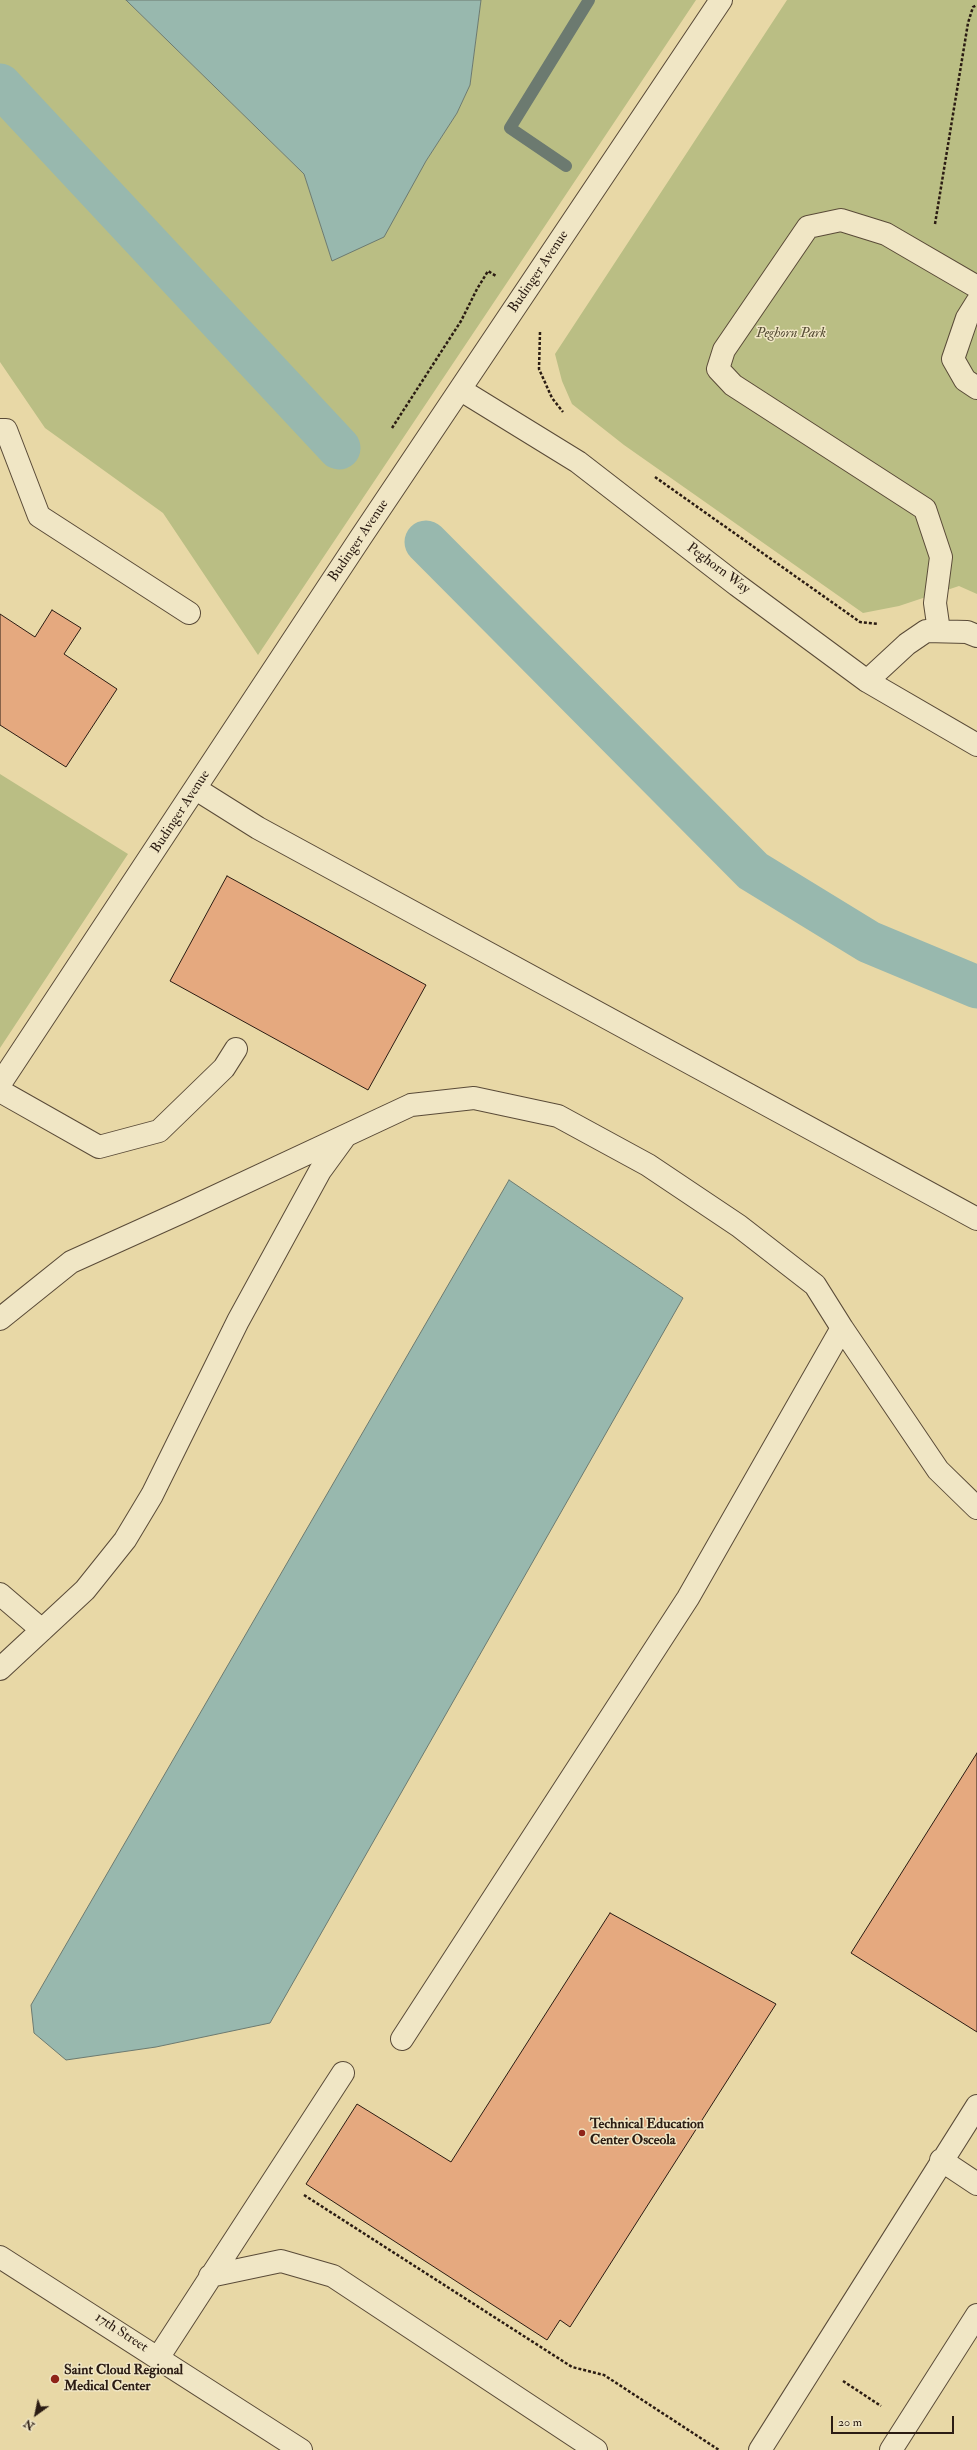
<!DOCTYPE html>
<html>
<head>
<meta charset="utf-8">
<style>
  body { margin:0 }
  #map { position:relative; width:977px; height:2450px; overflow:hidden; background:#e8d8a6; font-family:"IM FELL Double Pica",serif }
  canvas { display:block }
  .north { position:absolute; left:16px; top:2394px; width:40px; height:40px; -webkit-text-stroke:3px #f0e6c5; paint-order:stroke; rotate:213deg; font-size:11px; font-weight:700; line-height:16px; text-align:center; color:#2b1c13 }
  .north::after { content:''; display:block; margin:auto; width:14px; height:18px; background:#2b1c13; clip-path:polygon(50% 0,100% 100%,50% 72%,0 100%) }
  .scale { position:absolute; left:831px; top:2416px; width:123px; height:18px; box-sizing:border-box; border:2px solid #2b1c13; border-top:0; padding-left:5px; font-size:12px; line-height:14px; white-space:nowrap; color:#2b1c13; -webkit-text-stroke:3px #f0e6c5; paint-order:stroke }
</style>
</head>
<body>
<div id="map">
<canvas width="977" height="2450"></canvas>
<div class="north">N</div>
<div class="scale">20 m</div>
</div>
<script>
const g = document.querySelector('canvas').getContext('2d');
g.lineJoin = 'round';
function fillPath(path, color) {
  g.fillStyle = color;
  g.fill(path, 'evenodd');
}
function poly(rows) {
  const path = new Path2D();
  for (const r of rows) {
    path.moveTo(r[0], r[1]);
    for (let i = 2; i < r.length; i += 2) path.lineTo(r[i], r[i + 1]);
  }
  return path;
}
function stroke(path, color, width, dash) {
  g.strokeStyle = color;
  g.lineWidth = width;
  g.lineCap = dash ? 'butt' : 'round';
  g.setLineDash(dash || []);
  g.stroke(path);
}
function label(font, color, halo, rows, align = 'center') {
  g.font = font + ' "IM FELL Double Pica",serif';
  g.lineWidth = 3;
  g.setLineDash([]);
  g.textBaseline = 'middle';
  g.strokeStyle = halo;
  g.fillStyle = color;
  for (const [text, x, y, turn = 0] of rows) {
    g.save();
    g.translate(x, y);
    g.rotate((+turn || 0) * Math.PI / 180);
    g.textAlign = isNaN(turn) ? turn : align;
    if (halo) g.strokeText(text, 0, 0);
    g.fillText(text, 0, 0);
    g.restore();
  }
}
const green = poly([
  [0,0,126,0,304,174,332,261,426,161,457,113,470,85,481,0,696,0,258,655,163,513,45,428,0,362],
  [787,0,977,0,977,594,959,586,899,606,863,613,624,445,572,404,562,381,555,354],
  [0,774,128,854,0,1048]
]);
const water = poly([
  [126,0,481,0,470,85,457,113,426,161,384,237,332,261,304,174,126,0],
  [509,1180,683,1298,270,2023,156,2047,66,2060,34,2033,31,2005,509,1180]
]);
const stream = poly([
  [566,166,510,128,589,0]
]);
const canal = poly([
  [0,85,339,448],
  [426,542,753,871,869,942,977,987]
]);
const building = poly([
  [52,610,81,628,64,654,117,689,66,767,0,725,0,614,35,637,52,610],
  [227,876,426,985,368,1090,170,981,227,876],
  [977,1753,977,2032,851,1953,977,1753],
  [610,1913,776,2004,570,2327,560,2320,547,2340,306,2184,357,2104,451,2162,610,1913]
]);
const path = poly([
  [935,224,968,23,973,7,977,5],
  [540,332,539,369,552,398,563,412],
  [392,428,461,321,477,289,488,271,496,276],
  [655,477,860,622,878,624],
  [304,2195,572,2367,604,2375,719,2450],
  [843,2381,881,2406]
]);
const minor = poly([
  [977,302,967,318,953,359,965,380,977,388],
  [461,390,578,462,737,585,867,681,977,745],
  [0,430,6,430,39,516,189,613],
  [939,631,935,603,941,557,925,509,733,385,718,369,724,350,808,227,841,220,886,234,977,287],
  [867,681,907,644,926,631,967,632,977,636],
  [196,789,258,828,977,1219],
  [0,1084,361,537,721,0],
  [0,1091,99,1147,159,1131,224,1068,236,1049],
  [0,1319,71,1262,184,1211,411,1105,474,1098,558,1116,648,1165,739,1226,815,1285,842,1328,688,1598,402,2039],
  [842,1328,938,1470,977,1508],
  [0,1594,42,1630],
  [0,1669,85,1590,125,1540,152,1495,238,1321,320,1171,344,1138],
  [941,2160,977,2184],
  [0,2257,301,2450],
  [210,2276,281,2261,333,2276,596,2450],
  [158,2358,343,2073],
  [760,2450,977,2106],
  [891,2450,977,2315]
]);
const markers = [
  [582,2133,4,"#8f2418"],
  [55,2379,5,"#8f2418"]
];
const streetNames = [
  ["Budinger Avenue",539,272,-56],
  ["Budinger Avenue",359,541,-56],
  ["Peghorn Way",718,569,37],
  ["Budinger Avenue",181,812,-57],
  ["17th Street",121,2333,33]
];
const parkNames = [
  ["Peghorn Park",791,334]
];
const poiNames = [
  ["Technical Education",590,2125],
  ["Center Osceola",590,2141],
  ["Saint Cloud Regional",64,2371],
  ["Medical Center",64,2387]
];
fillPath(green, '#babe84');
fillPath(water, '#98b8ae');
stroke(water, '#6c7a70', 1);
stroke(stream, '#6c7a70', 12);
stroke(canal, '#98b8ae', 43);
fillPath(building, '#e5a97f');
stroke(building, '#2b1c13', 1);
stroke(minor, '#5a4b38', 24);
stroke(path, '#2b1c13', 2.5, [3, 2]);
stroke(minor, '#f0e6c5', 22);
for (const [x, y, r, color] of markers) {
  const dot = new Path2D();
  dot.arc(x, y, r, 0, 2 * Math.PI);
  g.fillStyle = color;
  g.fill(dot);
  stroke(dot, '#f0e6c5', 1.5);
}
label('14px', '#2b1c13', '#f0e6c5', streetNames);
label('italic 14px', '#564d35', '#f0e6c5', parkNames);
label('bold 14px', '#2b1c13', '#f0e6c5', poiNames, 'left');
</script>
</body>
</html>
